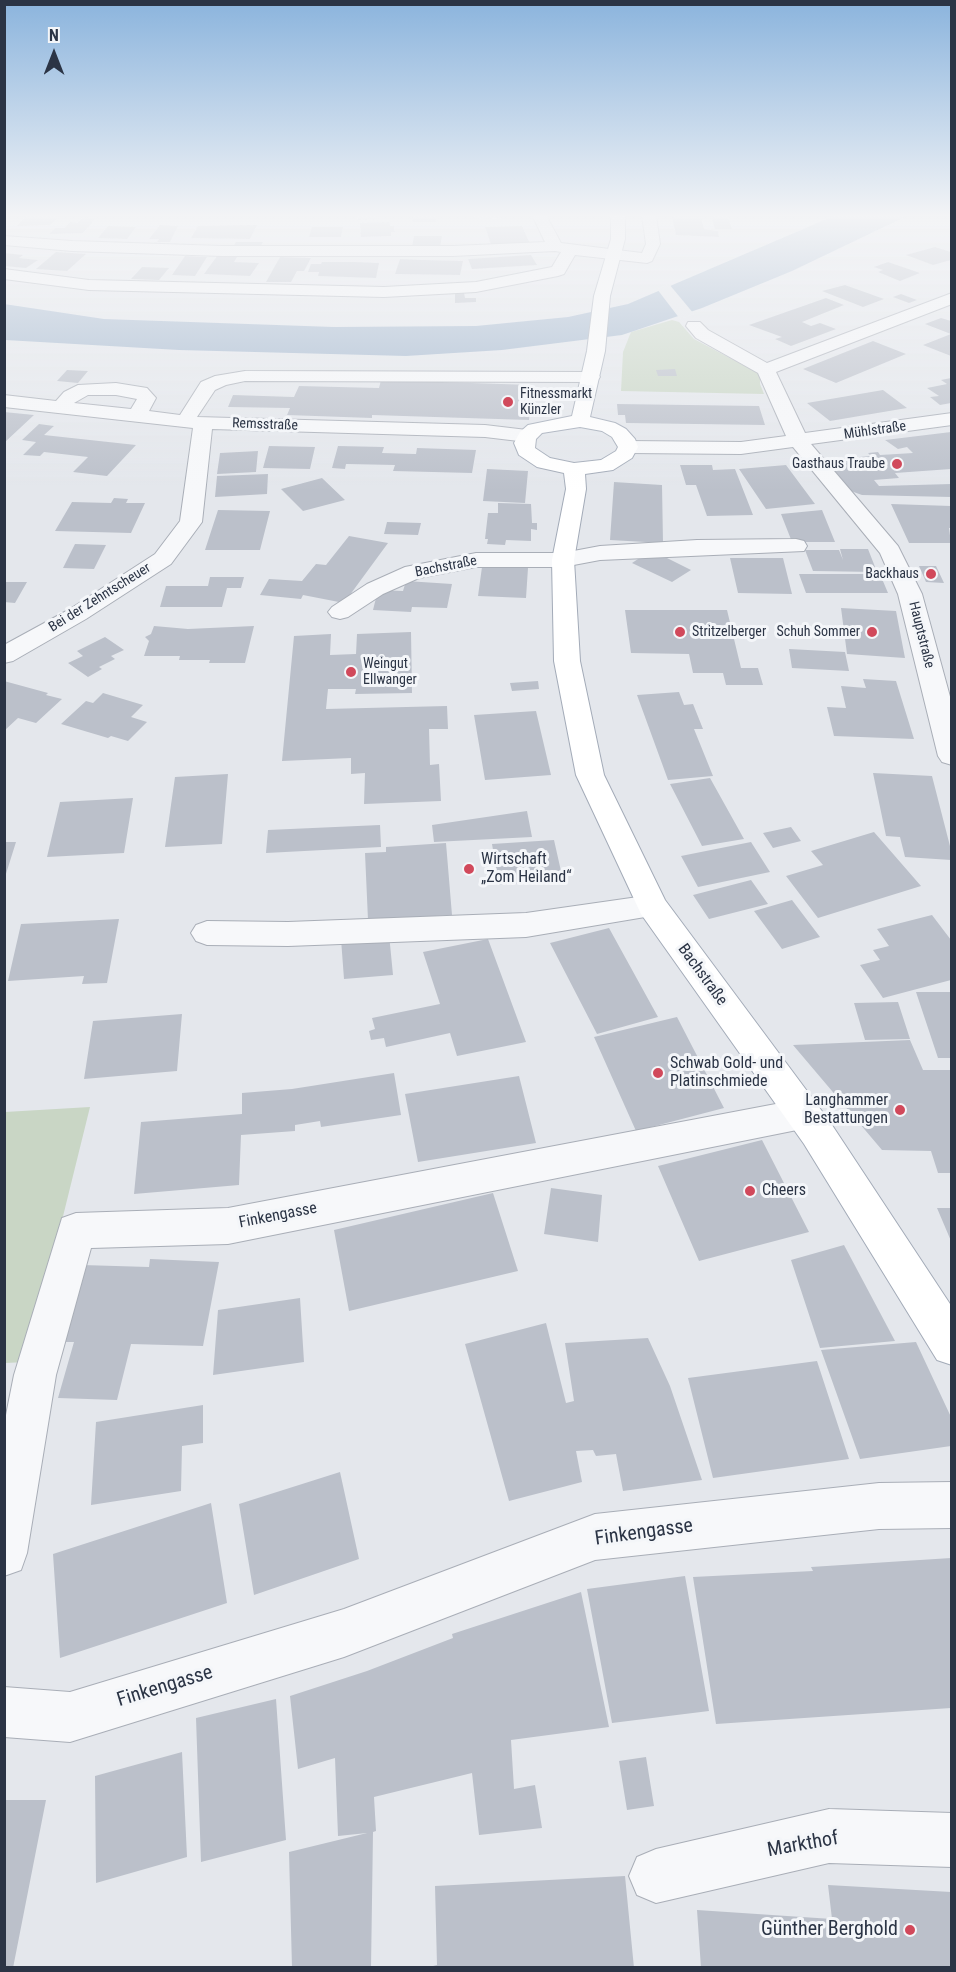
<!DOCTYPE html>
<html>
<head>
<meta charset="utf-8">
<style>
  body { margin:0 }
  #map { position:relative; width:956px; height:1972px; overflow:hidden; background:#e4e7ec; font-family:"Roboto Condensed",sans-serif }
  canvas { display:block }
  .frame { position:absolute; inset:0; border:6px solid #2b3445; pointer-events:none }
  .north { position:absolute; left:24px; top:24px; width:60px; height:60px; -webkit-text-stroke:4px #f4f6f9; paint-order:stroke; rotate:0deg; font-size:16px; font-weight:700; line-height:24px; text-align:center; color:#2b3445 }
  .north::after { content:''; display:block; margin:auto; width:21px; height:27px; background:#2b3445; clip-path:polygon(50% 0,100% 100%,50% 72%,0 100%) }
</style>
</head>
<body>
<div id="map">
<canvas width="956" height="1972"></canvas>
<div class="frame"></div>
<div class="north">N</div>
</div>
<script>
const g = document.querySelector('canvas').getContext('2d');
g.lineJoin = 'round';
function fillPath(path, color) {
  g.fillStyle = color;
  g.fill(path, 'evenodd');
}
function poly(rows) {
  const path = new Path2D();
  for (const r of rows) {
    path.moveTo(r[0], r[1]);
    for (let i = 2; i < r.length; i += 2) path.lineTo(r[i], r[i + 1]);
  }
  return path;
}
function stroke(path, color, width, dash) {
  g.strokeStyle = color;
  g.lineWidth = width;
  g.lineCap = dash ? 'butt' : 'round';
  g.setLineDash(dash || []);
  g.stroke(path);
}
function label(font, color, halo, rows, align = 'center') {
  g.font = font + ' "Roboto Condensed",sans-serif';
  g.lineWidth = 6;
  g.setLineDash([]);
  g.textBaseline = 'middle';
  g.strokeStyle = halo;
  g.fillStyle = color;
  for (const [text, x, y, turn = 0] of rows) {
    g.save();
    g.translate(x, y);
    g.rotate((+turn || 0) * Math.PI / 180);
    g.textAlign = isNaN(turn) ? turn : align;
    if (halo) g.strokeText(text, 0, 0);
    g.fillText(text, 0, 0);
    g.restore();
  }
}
const green = poly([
  [672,320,679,322,694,339,760,374,760,384,764,394,621,391,623,352,631,332],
  [90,1107,27,1362,5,1363,5,1112]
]);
const water = poly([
  [836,215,909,215,792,271,702,308,622,335,502,350,406,356,179,350,5,340,4,304,104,319,334,327,476,326,568,317,628,304]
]);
const pier = poly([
  [669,284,694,314,680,319,657,289]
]);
const building = poly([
  [27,215,60,215,50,225,17,226],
  [357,215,377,215,378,219,358,220],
  [412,215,436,215,436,222,413,222],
  [471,215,501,215,502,218,472,219],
  [711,215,727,215,732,229,715,229],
  [672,216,701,217,704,229,718,231,719,237,676,235],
  [83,217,96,218,83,233,49,234,55,228,65,228,70,222,78,223],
  [389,222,390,226,394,226,394,229,395,232,391,232,391,236,361,237,360,223],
  [160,225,178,226,170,242,157,242,159,239,149,239],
  [257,225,250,239,191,238,198,226],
  [108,226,136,227,127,239,98,238],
  [522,226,531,246,492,247,485,227],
  [312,227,343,227,341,237,309,237],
  [414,236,442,236,440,247,412,247],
  [236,242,263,242,260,248,233,247],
  [935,247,951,252,951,260,933,265,906,255],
  [56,252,86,254,67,271,36,269],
  [4,253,23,255,19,258,38,260,26,268,4,266],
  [531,255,537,265,472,269,468,259],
  [185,256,207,257,195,276,172,275],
  [217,256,237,257,234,262,259,263,250,276,204,274],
  [280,257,311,258,304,271,297,271,291,282,266,282],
  [400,259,423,260,463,261,460,275,395,274],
  [322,262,356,262,379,263,376,278,318,276,319,272,308,272,311,264,321,264],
  [888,262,920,273,900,281,878,272,883,270,874,267],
  [142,267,169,268,159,280,131,279],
  [845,285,884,299,863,307,822,291],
  [464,293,465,298,476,298,476,302,455,303,455,294],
  [901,294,917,300,909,303,893,297],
  [826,298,844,305,802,322,811,326,820,323,836,329,791,346,775,339,782,337,749,325],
  [941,318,951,321,951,356,923,345,951,334,925,324],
  [873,341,906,354,836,383,803,369],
  [675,369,677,376,658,376,656,370],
  [67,370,88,371,78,383,57,381],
  [951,378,951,403,940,405,930,397,939,396,927,388,947,384,941,380],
  [381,380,532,385,529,420,372,415,372,418,287,415,290,408,228,407,233,395,294,397,299,386,379,388],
  [883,390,907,408,830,421,807,403],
  [617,404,759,406,765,425,626,423,625,415,618,415],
  [4,412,34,415,4,443],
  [39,424,54,426,44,435,136,445,107,476,73,472,88,457,44,452,40,456,23,455,36,442,22,440],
  [951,432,951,469,895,473,899,478,874,480,879,486,951,484,951,497,862,495,848,490,825,460,871,456,868,453,878,452,880,455,913,453,907,447,898,449,885,440],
  [269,446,315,447,310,469,263,468],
  [338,446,384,447,382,453,416,454,417,448,476,450,472,473,393,471,395,465,346,464,345,469,332,468],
  [258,451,256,472,217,474,220,453],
  [680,465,712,465,713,470,735,469,753,515,707,516,696,485,686,485],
  [786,465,815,504,766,509,739,469],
  [487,469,528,471,525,503,483,501],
  [268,474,267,494,215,497,217,476],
  [322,478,345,500,303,511,281,489],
  [614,482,662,485,663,543,610,540],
  [114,498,128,499,126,503,145,503,131,533,55,531,72,502,111,503],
  [498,503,531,504,532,523,537,523,537,530,531,529,531,541,506,540,505,545,487,544,488,539,485,539,488,513,498,513],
  [891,504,951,506,951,528,949,528,951,543,909,543],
  [218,510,270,511,260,550,205,550],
  [822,510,835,542,792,542,781,514],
  [387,522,421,523,418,535,384,534],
  [349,536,388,543,344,603,303,595,301,599,260,595,269,579,302,581,316,564,326,565],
  [75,544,106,545,94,569,63,568],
  [840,549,868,549,877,572,813,571,805,550,839,550,843,560],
  [661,555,691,570,672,582,632,563,641,557],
  [730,558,783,558,792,594,738,593],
  [919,566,936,566,944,583,926,582],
  [482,567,528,568,526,598,478,596],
  [799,574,880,574,888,593,806,593],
  [210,577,244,577,241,588,227,588,222,607,160,607,166,586,208,586],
  [406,581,452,584,447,608,412,607,411,612,373,610,378,590,403,591],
  [4,582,27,582,15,603,4,602],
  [841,608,896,611,905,658,847,654],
  [625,610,727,610,741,668,758,668,763,685,726,685,723,673,693,673,689,654,631,653],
  [154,626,188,629,254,626,245,663,209,663,210,660,179,660,180,656,144,656,149,641,145,637,151,634],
  [411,632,412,693,355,694,356,689,328,689,326,709,447,706,448,729,429,729,430,765,439,764,441,801,364,804,365,773,351,774,351,758,282,761,294,636,331,634,330,655,356,654,357,634],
  [105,637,124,650,111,656,115,659,99,667,102,669,88,677,68,663,83,656,77,651],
  [789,649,845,652,849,671,792,668],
  [863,679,896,681,914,739,834,736,827,707,846,708,841,686,866,688],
  [4,681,48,693,46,695,62,699,36,723,18,718,4,731],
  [538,681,539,689,512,691,510,683],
  [679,692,684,705,693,704,703,729,694,729,713,776,668,780,637,695],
  [103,693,143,705,131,717,147,722,128,741,111,736,108,738,61,724,86,701,93,703],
  [536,711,551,775,485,780,474,715],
  [873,773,932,776,951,850,951,860,905,857,900,837,886,836],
  [228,774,222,844,165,847,175,777],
  [710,778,744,839,702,846,670,784],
  [133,798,124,853,47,857,60,802],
  [527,811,532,837,434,842,432,825],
  [380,825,381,847,266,853,268,830],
  [791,827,801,841,773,848,763,833],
  [874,832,921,886,818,918,786,876,823,865,811,851],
  [554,840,563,880,499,885,492,844],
  [4,842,16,842,5,877,4,877],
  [751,842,770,872,698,887,681,856],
  [446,843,452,915,368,920,365,853,386,852,386,847],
  [751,880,768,904,709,919,693,895],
  [792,900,820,937,782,949,754,911],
  [932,915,951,940,951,980,883,998,860,965,880,960,873,950,889,946,877,929],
  [119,919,107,983,82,984,84,976,8,981,21,924],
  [609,928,658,1017,597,1034,550,943],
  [389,934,393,975,344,979,341,939],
  [488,939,526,1042,457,1056,450,1033,386,1047,384,1038,371,1040,369,1031,375,1029,372,1018,440,1004,423,952],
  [916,992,951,992,951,1058,938,1058],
  [898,1002,910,1039,865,1040,854,1003],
  [182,1014,177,1071,84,1079,93,1021],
  [677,1017,724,1108,636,1131,594,1037],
  [910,1040,923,1070,951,1070,951,1173,938,1173,931,1151,882,1150,793,1045],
  [394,1073,401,1115,321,1127,320,1121,295,1125,295,1131,241,1135,239,1185,134,1194,141,1122,242,1114,242,1093,292,1089],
  [519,1076,536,1143,418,1162,405,1094],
  [762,1140,809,1232,699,1261,658,1166],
  [551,1188,602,1195,598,1242,544,1234],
  [493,1193,518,1271,349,1311,334,1230],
  [937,1208,951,1208,951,1241],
  [844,1245,895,1341,820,1348,791,1260],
  [150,1259,219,1262,203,1346,131,1344,117,1400,58,1398,74,1342,61,1342,82,1265,149,1267],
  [300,1298,304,1362,213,1375,218,1310],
  [546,1323,566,1403,574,1401,565,1343,648,1338,670,1386,702,1480,623,1491,616,1454,596,1456,593,1450,576,1451,582,1482,509,1501,465,1344],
  [916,1342,951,1417,951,1446,860,1459,821,1350],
  [817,1361,849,1459,713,1478,688,1378],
  [203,1405,203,1443,182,1446,181,1491,91,1505,96,1422],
  [340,1472,359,1559,254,1595,239,1504],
  [211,1503,227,1603,60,1658,53,1554],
  [951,1558,951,1708,716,1724,693,1577,813,1571,811,1567],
  [685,1576,709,1711,612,1723,587,1589],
  [581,1592,609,1727,511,1740,514,1789,535,1785,542,1828,479,1835,472,1773,374,1797,376,1831,373,1832,371,1968,292,1968,289,1852,367,1833,338,1836,335,1758,298,1769,290,1696,367,1671,453,1638,452,1634],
  [276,1699,286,1840,201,1862,196,1718],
  [182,1752,187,1857,96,1883,95,1776],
  [646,1757,654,1806,627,1810,619,1761],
  [4,1800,46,1800,13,1968,4,1968],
  [625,1876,634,1968,425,1968,437,1965,435,1886],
  [828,1885,951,1892,951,1968,701,1968,697,1910,832,1919]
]);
const minor = poly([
  [532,215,546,215,561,243,642,253,646,244,642,215,656,215,660,244,652,261,647,263,575,255,564,274,558,276,476,292,384,297,89,290,4,279,4,269,89,280,384,287,476,282,552,267,561,252,555,251,453,256,222,256,72,251,4,245,4,236,72,241,222,246,453,246,545,242,532,215],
  [952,293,952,304,776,372,805,433,952,413,952,425,811,444,898,546,922,594,952,704,952,765,942,762,938,756,898,594,880,553,793,447,741,454,628,453,621,451,618,447,621,443,628,441,741,442,786,436,758,373,696,338,686,326,688,322,700,322,708,330,767,363,952,293],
  [245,371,591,372,597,373,600,377,597,381,591,382,245,381,226,385,215,390,197,417,485,425,527,430,534,432,537,436,534,440,527,442,485,437,212,429,202,522,171,564,86,619,13,661,4,663,4,645,70,609,155,554,180,521,193,428,4,407,4,395,56,401,64,392,78,385,116,383,147,388,156,398,149,411,180,415,201,382,215,376,245,371],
  [88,395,116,395,137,399,131,409,74,403,88,395],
  [796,539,804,541,807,546,804,551,600,560,563,567,476,567,419,578,383,594,348,617,340,619,332,617,328,612,332,607,367,584,405,567,476,553,563,553,600,546,697,540,796,539],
  [652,895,663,898,668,906,663,914,526,937,288,946,207,945,196,941,191,933,196,925,207,921,288,922,526,913,652,895],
  [802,1099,815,1103,820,1114,815,1125,802,1129,228,1244,91,1248,56,1375,27,1553,21,1570,4,1576,4,1425,14,1375,62,1218,76,1213,228,1208,802,1099],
  [952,1482,952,1528,879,1529,595,1560,344,1657,70,1742,4,1737,4,1687,70,1692,344,1609,595,1514,879,1483,952,1482],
  [829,1809,952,1813,952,1867,829,1863,656,1903,637,1895,629,1876,637,1857,656,1849,829,1809]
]);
const major = poly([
  [611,215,625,215,625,239,610,296,605,351,590,417,615,423,626,429,635,439,638,447,632,458,613,470,585,474,586,489,574,560,580,661,604,775,665,900,830,1122,952,1307,952,1365,937,1360,804,1144,641,914,576,775,554,661,552,560,566,489,564,473,537,467,519,455,514,443,520,432,528,425,572,416,587,351,594,296,611,239,611,215],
  [580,427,602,431,612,437,618,447,616,451,601,460,574,463,550,458,535,448,536,439,542,433,580,427]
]);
const markers = [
  [508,402,6,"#d1495b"],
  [897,464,6,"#d1495b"],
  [931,574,6,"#d1495b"],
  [680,632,6,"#d1495b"],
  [872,632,6,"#d1495b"],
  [351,672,6,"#d1495b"],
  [469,869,6,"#d1495b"],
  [658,1073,6,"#d1495b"],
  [900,1110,6,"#d1495b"],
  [750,1191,6,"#d1495b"],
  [910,1930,6,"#d1495b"]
];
const farPoinames = [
  ["Fitnessmarkt",520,394],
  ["Künzler",520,410],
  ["Gasthaus Traube",885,464,"right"],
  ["Backhaus",919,574,"right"],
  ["Stritzelberger",692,632],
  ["Schuh Sommer",860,632,"right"],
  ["Weingut",363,664],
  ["Ellwanger",363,680]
];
const farStreetnames = [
  ["Remsstraße",265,425,2],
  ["Mühlstraße",875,431,-8],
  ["Bachstraße",446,567,-11],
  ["Bei der Zehntscheuer",100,598,-32],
  ["Hauptstraße",921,635,76]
];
const poiNames = [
  ["Wirtschaft",481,860],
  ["„Zom Heiland“",481,878],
  ["Schwab Gold- und",670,1064],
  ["Platinschmiede",670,1082],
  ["Langhammer",888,1101,"right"],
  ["Bestattungen",888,1119,"right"],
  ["Cheers",762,1191]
];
const streetNames = [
  ["Bachstraße",702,975,54],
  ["Finkengasse",278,1216,-11]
];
const nearStreetnames = [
  ["Finkengasse",644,1533,-8],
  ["Finkengasse",165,1687,-17],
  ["Markthof",803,1845,-10]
];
const nearPoinames = [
  ["Günther Berghold",898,1930]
];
fillPath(green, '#c9d6c5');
fillPath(water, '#9fb4cc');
fillPath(pier, '#e4e7ec');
fillPath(building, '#bbc0ca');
stroke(minor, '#a9aeb7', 2);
stroke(major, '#a3abb8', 2);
fillPath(minor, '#f7f8fa');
fillPath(major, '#fff');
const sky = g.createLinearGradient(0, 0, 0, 491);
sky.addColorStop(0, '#8bb4dd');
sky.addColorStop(0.44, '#f3f4f6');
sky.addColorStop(1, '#f3f4f600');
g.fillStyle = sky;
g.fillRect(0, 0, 956, 491);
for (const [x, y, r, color] of markers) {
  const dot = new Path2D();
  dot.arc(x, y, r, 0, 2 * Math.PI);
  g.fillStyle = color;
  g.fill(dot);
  stroke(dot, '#f4f6f9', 2);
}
label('14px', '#2b3445', '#f4f6f9', farPoinames, 'left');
label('14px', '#2b3445', '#f4f6f9', farStreetnames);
label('16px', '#2b3445', '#f4f6f9', poiNames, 'left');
label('16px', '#2b3445', '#f4f6f9', streetNames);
label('20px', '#2b3445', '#f4f6f9', nearStreetnames);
label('20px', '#2b3445', '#f4f6f9', nearPoinames, 'right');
</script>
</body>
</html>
